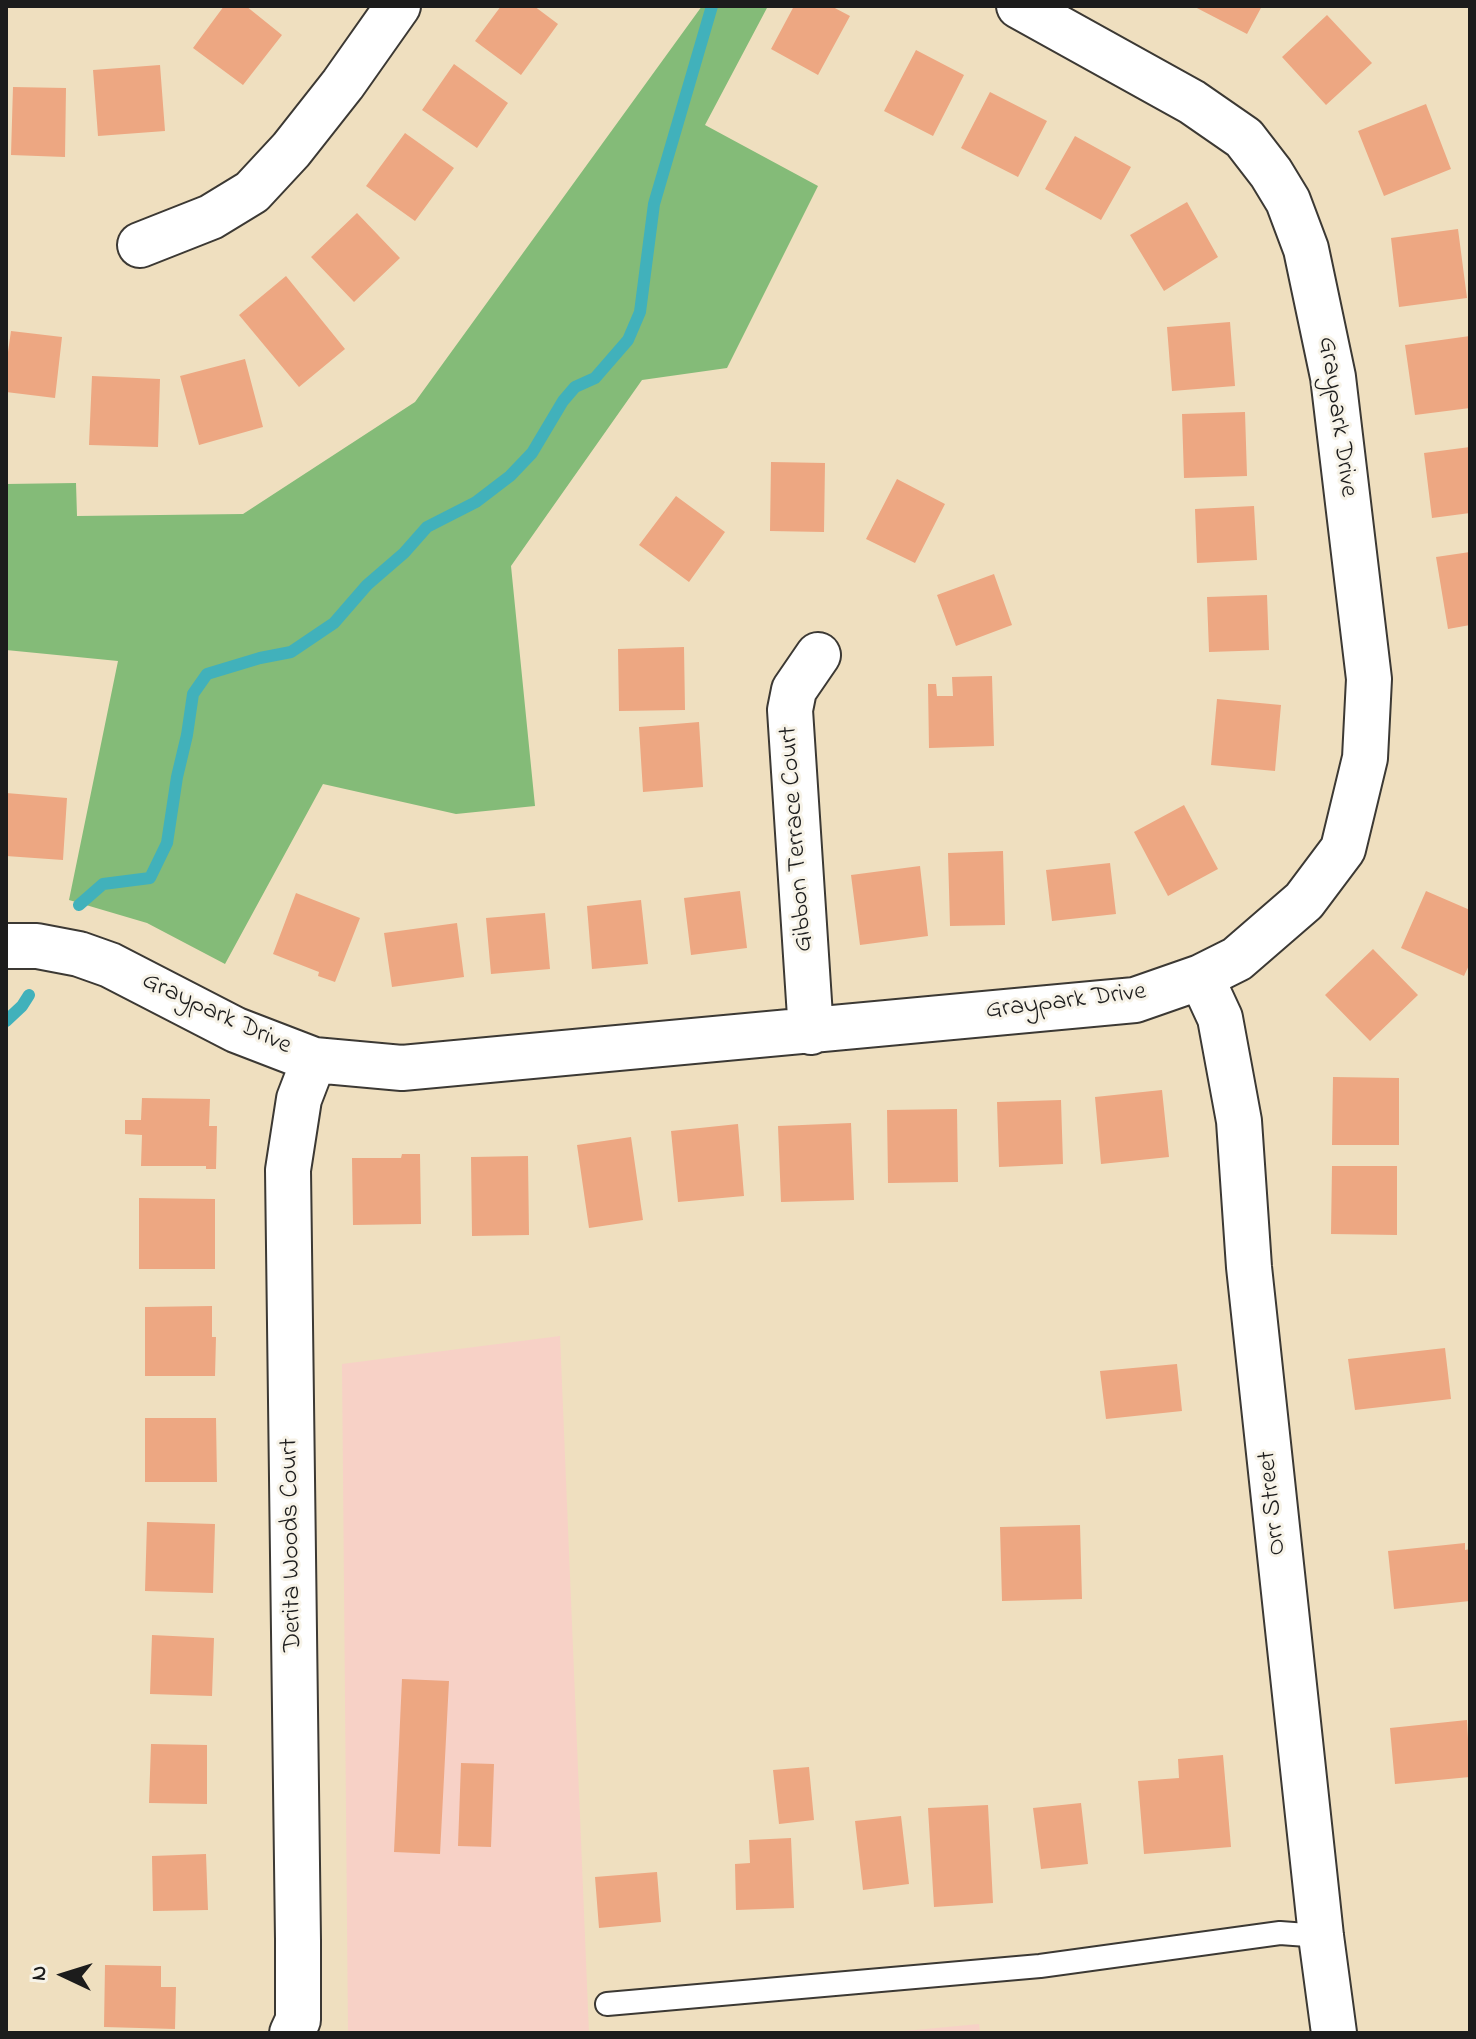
<!DOCTYPE html>
<html>
<head>
<meta charset="utf-8">
<style>
  body { margin:0 }
  #map { position:relative; width:1476px; height:2039px; overflow:hidden; background:#efdfbf; font-family:"Indie Flower",sans-serif }
  canvas { display:block }
  .frame { position:absolute; inset:0; border:8px solid #1c1c1c; pointer-events:none }
  .north { position:absolute; left:24px; top:1935px; width:80px; height:80px; -webkit-text-stroke:6px #f7f3e8; paint-order:stroke; rotate:274deg; font-size:22px; font-weight:700; line-height:32px; text-align:center; color:#1c1c1c }
  .north::after { content:''; display:block; margin:auto; width:28px; height:36px; background:#1c1c1c; clip-path:polygon(50% 0,100% 100%,50% 72%,0 100%) }
</style>
</head>
<body>
<div id="map">
<canvas width="1476" height="2039"></canvas>
<div class="frame"></div>
<div class="north">N</div>
</div>
<script>
const g = document.querySelector('canvas').getContext('2d');
g.lineJoin = 'round';
function fillPath(path, color) {
  g.fillStyle = color;
  g.fill(path, 'evenodd');
}
function poly(rows) {
  const path = new Path2D();
  for (const r of rows) {
    path.moveTo(r[0], r[1]);
    for (let i = 2; i < r.length; i += 2) path.lineTo(r[i], r[i + 1]);
  }
  return path;
}
function stroke(path, color, width, dash) {
  g.strokeStyle = color;
  g.lineWidth = width;
  g.lineCap = dash ? 'butt' : 'round';
  g.setLineDash(dash || []);
  g.stroke(path);
}
function label(font, color, halo, rows, align = 'center') {
  g.font = font + ' "Indie Flower",sans-serif';
  g.lineWidth = 6;
  g.setLineDash([]);
  g.textBaseline = 'middle';
  g.strokeStyle = halo;
  g.fillStyle = color;
  for (const [text, x, y, turn = 0] of rows) {
    g.save();
    g.translate(x, y);
    g.rotate((+turn || 0) * Math.PI / 180);
    g.textAlign = isNaN(turn) ? turn : align;
    if (halo) g.strokeText(text, 0, 0);
    g.fillText(text, 0, 0);
    g.restore();
  }
}
const built = poly([
  [560,1336,589,2033,348,2033,342,1364],
  [979,2024,980,2033,883,2033]
]);
const forest = poly([
  [702,6,768,6,705,125,818,186,727,368,642,380,511,566,535,806,456,814,323,784,225,964,147,923,69,900,118,661,6,650,6,484,76,483,77,516,243,514,415,402]
]);
const stream = poly([
  [79,905,103,884,150,878,167,843,177,777,187,735,193,694,207,674,260,658,291,652,334,623,367,585,404,553,427,527,476,502,510,476,532,453,563,401,575,387,595,378,628,340,640,312,654,204,712,6],
  [6,1021,22,1006,29,995]
]);
const building = poly([
  [224,6,246,6,282,35,243,85,193,48],
  [501,6,534,6,558,24,521,75,475,41],
  [794,6,831,6,850,16,818,75,771,49],
  [1193,6,1262,6,1247,34],
  [1327,15,1372,63,1326,105,1282,57],
  [916,50,964,75,933,136,884,111],
  [454,64,508,103,477,148,422,110],
  [160,65,165,131,98,136,93,70],
  [13,87,66,88,65,157,11,155],
  [990,92,1047,121,1018,177,961,148],
  [1426,104,1451,169,1384,196,1358,131],
  [405,133,454,168,415,221,366,186],
  [1075,136,1131,167,1101,220,1045,189],
  [1187,202,1218,257,1164,291,1130,235],
  [357,213,400,258,354,302,311,257],
  [1458,229,1467,298,1399,307,1391,238],
  [286,276,345,349,299,387,239,315],
  [1230,322,1235,386,1172,391,1167,327],
  [11,331,62,337,55,398,6,392,6,366],
  [1470,336,1470,408,1415,415,1405,345],
  [245,359,263,427,199,445,180,376],
  [92,376,160,379,158,447,89,445],
  [1245,412,1247,476,1184,478,1182,414],
  [1470,447,1470,513,1432,518,1424,453],
  [771,462,825,463,824,532,770,531],
  [897,479,945,504,915,563,866,539],
  [676,496,725,532,689,582,639,545],
  [1254,506,1257,560,1197,563,1195,509],
  [1470,552,1470,625,1448,629,1436,557],
  [994,574,1012,625,956,646,937,595],
  [1267,595,1269,650,1209,652,1207,597],
  [684,647,685,710,619,711,618,649],
  [992,676,994,746,929,748,928,684,936,684,937,696,953,696,952,677],
  [1217,699,1281,705,1275,771,1211,765],
  [699,722,703,787,643,792,639,727],
  [6,793,67,798,63,860,6,856],
  [1184,805,1218,869,1168,896,1134,832],
  [1003,851,1005,925,950,926,948,853],
  [1110,863,1116,914,1052,921,1046,870],
  [920,866,928,936,860,945,851,875],
  [740,891,747,948,691,955,684,898],
  [1426,891,1470,910,1470,963,1464,976,1401,948],
  [296,893,360,918,335,982,318,976,319,972,273,954],
  [641,900,648,964,592,969,587,906],
  [545,913,550,969,491,974,486,918],
  [457,923,464,977,392,987,384,933],
  [1373,949,1418,995,1370,1041,1325,995],
  [1333,1077,1399,1078,1399,1145,1332,1145],
  [1162,1090,1169,1157,1101,1164,1095,1097],
  [142,1098,210,1099,209,1126,217,1126,216,1169,206,1169,206,1166,141,1166,142,1135,125,1134,125,1120,141,1120],
  [1061,1100,1063,1164,999,1167,997,1102],
  [957,1109,958,1182,888,1183,887,1110],
  [851,1123,854,1200,781,1202,778,1126],
  [738,1124,744,1196,678,1202,671,1131],
  [631,1137,643,1220,589,1228,577,1145],
  [402,1154,420,1154,421,1224,353,1225,352,1158,401,1158],
  [528,1156,529,1235,472,1236,471,1157],
  [1332,1166,1397,1166,1397,1235,1331,1234],
  [139,1198,215,1199,215,1269,139,1269],
  [212,1306,212,1337,216,1337,215,1376,145,1376,145,1307],
  [1445,1348,1451,1399,1355,1410,1348,1359],
  [1177,1364,1182,1411,1106,1419,1100,1371],
  [145,1418,216,1418,217,1482,145,1482],
  [147,1522,215,1524,213,1593,145,1591],
  [1080,1525,1082,1599,1002,1601,1000,1527],
  [1465,1543,1465,1550,1470,1549,1470,1601,1394,1609,1388,1551],
  [152,1635,214,1638,212,1696,150,1694],
  [402,1679,449,1681,440,1854,394,1852],
  [1467,1720,1470,1777,1395,1784,1390,1728],
  [151,1744,207,1745,207,1804,149,1803],
  [1223,1755,1231,1847,1144,1854,1138,1781,1179,1778,1178,1759],
  [461,1763,494,1764,491,1847,458,1846],
  [809,1767,814,1820,779,1824,773,1770],
  [1081,1803,1088,1864,1041,1869,1033,1808],
  [988,1805,993,1903,934,1907,928,1808],
  [901,1816,909,1884,863,1890,855,1821],
  [791,1838,794,1908,736,1910,735,1864,750,1863,749,1840],
  [206,1854,208,1910,153,1911,152,1856],
  [657,1872,661,1922,599,1928,595,1877],
  [105,1965,161,1966,161,1987,176,1987,175,2029,104,2027]
]);
const service = poly([
  [607,2004,1040,1966,1280,1933,1321,1936]
]);
const minor = poly([
  [140,245,211,217,252,192,291,150,343,84,398,6],
  [6,946,37,946,79,954,110,965,236,1030,314,1060,402,1068,1135,1000,1201,977,1237,959,1304,901,1343,849,1365,758,1369,679,1333,377,1306,249,1288,201,1271,173,1244,138,1192,102,1019,6],
  [1201,977,1220,1018,1239,1121,1249,1267,1321,1936,1334,2033],
  [811,1032,790,710,794,690,818,655],
  [292,2033,298,2020,298,1940,288,1170,299,1099,314,1060]
]);
const streetNames = [
  ["Graypark Drive",1336,417,82],
  ["Gibbon Terrace Court",798,839,-94],
  ["Graypark Drive",1066,1003,-7],
  ["Graypark Drive",216,1015,25],
  ["Orr Street",1274,1503,-96],
  ["Derita Woods Court",293,1545,-91]
];
fillPath(built, '#f7d1c6');
fillPath(forest, '#84bb78');
stroke(stream, '#41b1bb', 12);
fillPath(building, '#eda782');
stroke(service, '#3c3934', 26);
stroke(minor, '#3c3934', 48);
stroke(service, '#fff', 22);
stroke(minor, '#fff', 44);
label('26px', '#1c1c1c', '#f7f3e8', streetNames);
</script>
</body>
</html>
